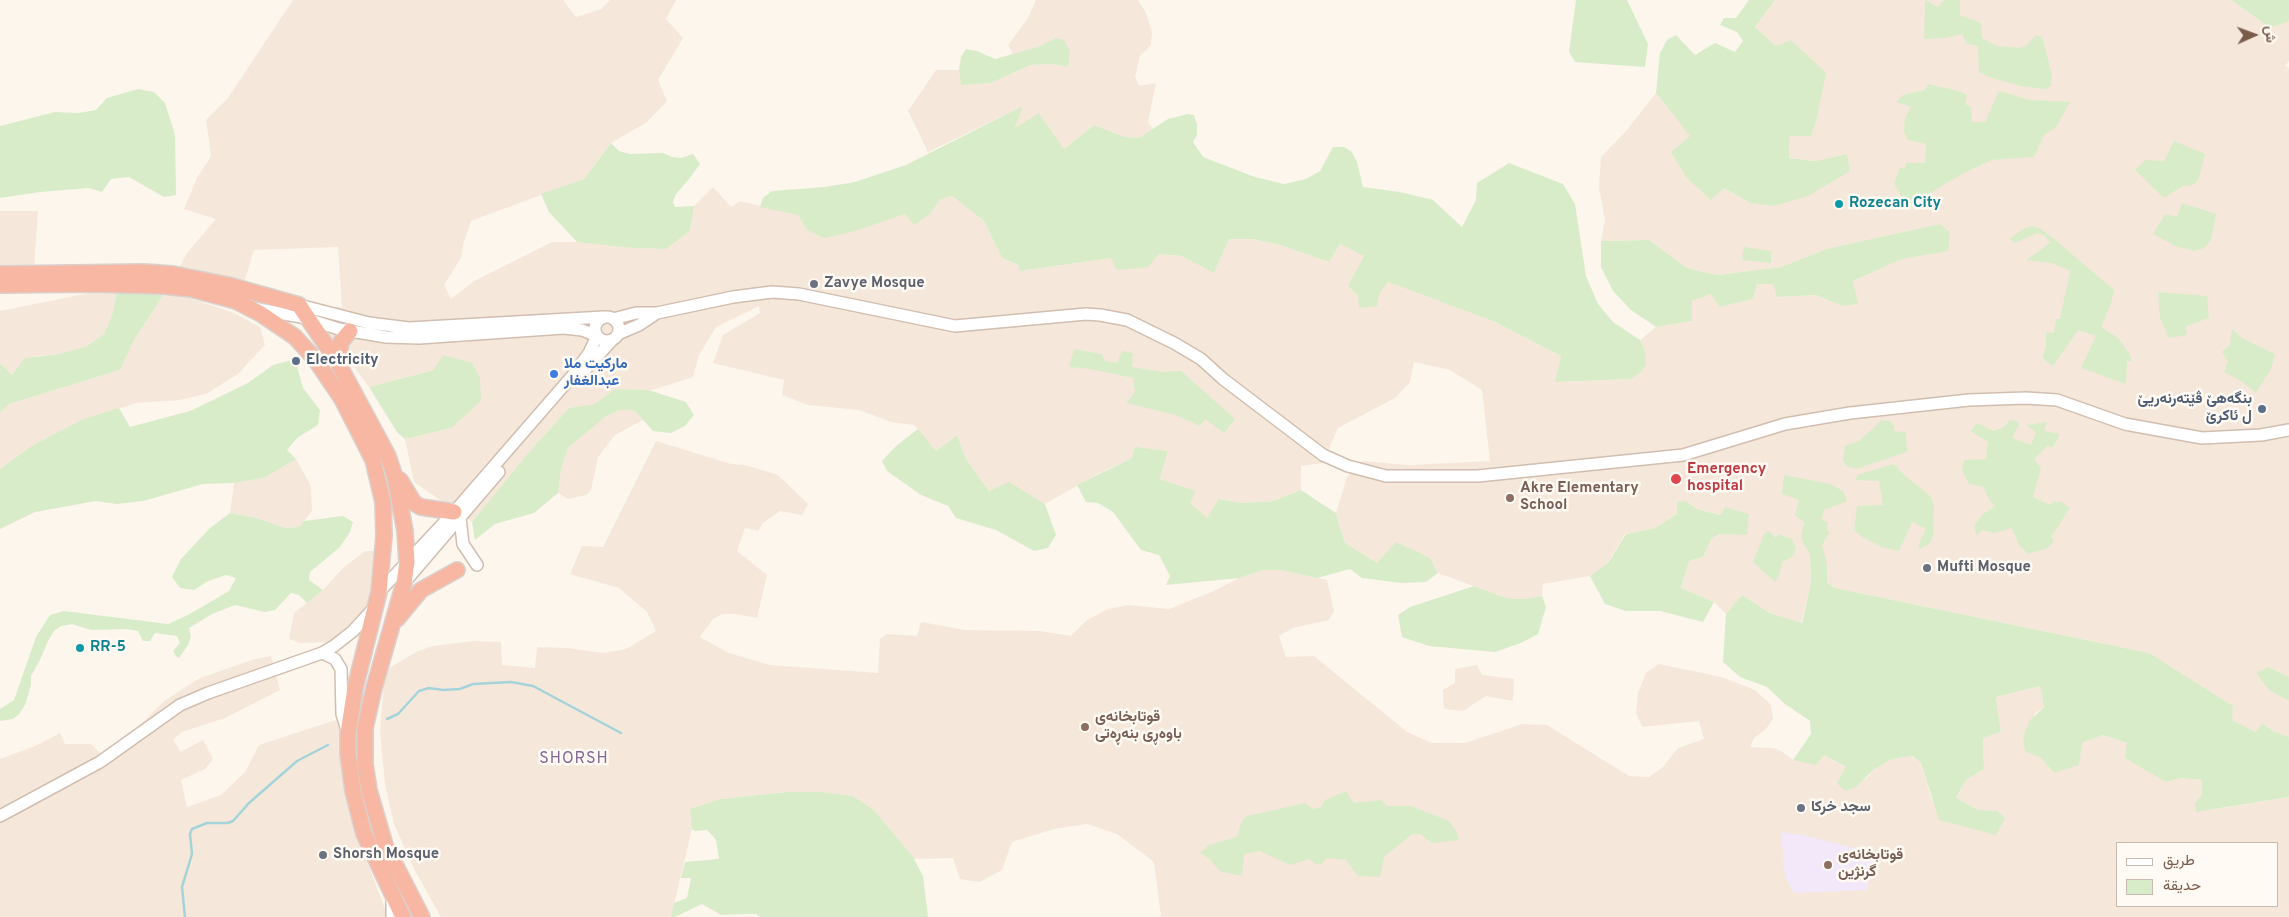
<!DOCTYPE html>
<html>
<head>
<meta charset="utf-8">
<style>
  body { margin:0 }
  #map { position:relative; width:2289px; height:917px; overflow:hidden; background:#fdf6ec; font-family:Overpass,Vazirmatn,sans-serif }
  canvas { display:block }
  .legend { position:absolute; left:2116px; top:842px; width:162px; height:65px; box-sizing:border-box; background:#fffaf3; border:1px solid #cabbb1; margin:0; padding:6px 9px; list-style:none; font-size:15px; color:#7a5c4d }
  .legend li { display:flex; align-items:center; gap:10px; height:25px }
  .legend b { width:25px; border:1px solid #cabbb1 }
  .north { position:absolute; left:2229px; top:10px; width:50px; height:50px; -webkit-text-stroke:4px #fffaf3; paint-order:stroke; rotate:88deg; font-size:14px; font-weight:700; line-height:20px; text-align:center; color:#7a5c4d }
  .north::after { content:''; display:block; margin:auto; width:18px; height:22px; background:#7a5c4d; clip-path:polygon(50% 0,100% 100%,50% 72%,0 100%) }
</style>
</head>
<body>
<div id="map">
<canvas width="2289" height="917"></canvas>
<ul class="legend">
<li><b style="height:6px;background:#fff"></b>طريق</li>
<li><b style="height:14px;background:#d8ecc9"></b>حديقة</li>
</ul>
<div class="north">ش</div>
</div>
<script>
const g = document.querySelector('canvas').getContext('2d');
g.lineJoin = 'round';
function fillPath(path, color) {
  g.fillStyle = color;
  g.fill(path, 'evenodd');
}
function poly(rows) {
  const path = new Path2D();
  for (const r of rows) {
    if (r.length === 3) {
      path.moveTo(r[0] + r[2], r[1]);
      path.arc(r[0], r[1], r[2], 0, 2 * Math.PI);
      continue;
    }
    path.moveTo(r[0], r[1]);
    for (let i = 2; i < r.length; i += 2) path.lineTo(r[i], r[i + 1]);
  }
  return path;
}
function stroke(path, color, width, dash) {
  g.strokeStyle = color;
  g.lineWidth = width;
  g.lineCap = dash ? 'butt' : 'round';
  g.setLineDash(dash || []);
  g.stroke(path);
}
function label(font, color, halo, rows, align = 'center') {
  g.font = font + ' Overpass,Vazirmatn,sans-serif';
  g.lineWidth = 5;
  g.setLineDash([]);
  g.textBaseline = 'middle';
  g.strokeStyle = halo;
  g.fillStyle = color;
  for (const [text, x, y, turn = 0] of rows) {
    g.save();
    g.translate(x, y);
    g.rotate((+turn || 0) * Math.PI / 180);
    g.textAlign = isNaN(turn) ? turn : align;
    if (halo) g.strokeText(text, 0, 0);
    g.fillText(text, 0, 0);
    g.restore();
  }
}
const residential = poly([
  [293,0,563,0,576,17,601,9,610,0,676,0,666,19,683,38,658,80,667,101,647,122,611,143,584,179,471,221,464,241,461,258,444,285,451,299,474,281,552,242,590,242,633,248,666,249,690,231,694,206,713,187,731,207,740,201,798,215,807,230,905,214,930,214,941,199,952,196,984,221,1002,258,1018,265,1021,271,1111,258,1159,254,1181,256,1214,273,1229,239,1251,239,1277,244,1329,262,1340,244,1364,256,1349,286,1379,295,1388,282,1495,322,1561,356,1556,382,1630,379,1645,351,1640,340,1656,327,1692,321,1692,301,1712,294,1720,307,1753,299,1757,284,1773,284,1777,297,1816,295,1842,306,1857,304,1853,281,1902,259,1948,250,1939,224,1826,249,1781,267,1717,275,1687,268,1649,240,1601,241,1605,220,1599,188,1601,157,1627,130,1656,93,1691,136,1672,152,1724,188,1750,203,1847,154,1815,161,1789,158,1790,136,1811,135,1817,118,1776,46,1755,27,1775,0,2231,0,2270,28,2289,21,2289,61,2285,66,2289,68,2289,677,2269,667,2270,691,2289,701,2289,737,2273,731,2262,723,2256,732,2232,720,2149,653,1835,588,1827,582,1827,564,1810,555,1811,582,1801,623,1770,613,1742,595,1726,614,1714,602,1681,588,1689,561,1703,557,1712,538,1721,534,1725,507,1722,515,1697,509,1686,501,1677,514,1655,528,1625,534,1605,567,1590,576,1543,584,1542,596,1523,599,1506,598,1438,573,1430,558,1377,563,1345,543,1336,513,1347,477,1363,461,1409,465,1490,461,1482,390,1450,370,1414,362,1410,382,1395,398,1338,428,1323,463,1301,466,1301,490,1273,501,1240,503,1220,499,1207,519,1190,503,1195,491,1160,479,1168,452,1132,458,1096,475,1045,504,1009,483,989,491,966,459,957,435,936,451,914,425,891,422,859,410,808,405,782,395,784,380,713,363,723,335,760,313,759,306,716,327,699,355,693,377,652,390,615,389,594,404,569,408,528,453,472,522,414,482,405,439,451,428,434,370,369,387,347,358,325,335,327,307,342,307,338,247,254,250,244,283,180,266,187,253,216,219,184,209,197,178,211,156,206,120,228,98],
  [1036,0,1138,0,1146,13,1152,32,1151,45,1140,56,1135,77,1139,86,1156,83,1148,122,1153,129,1139,138,1125,137,1094,125,1064,149,1039,114,1015,128,1022,107,928,152,908,111,936,70,959,70,961,84,991,83,1031,65,1051,64,1068,67,1056,38,1038,47,1013,55,1008,45,1028,18],
  [0,211,38,211,34,267,0,267],
  [117,291,112,315,104,334,87,346,61,354,35,356,12,375,0,363,0,311,95,292],
  [163,295,186,297,234,313,260,327,265,345,238,374,206,394,180,400,137,403,83,419,33,445,0,469,0,413,9,404,120,370,133,342],
  [619,410,634,410,643,420,615,435,598,457,591,490,586,495,568,499,558,493,561,469,568,448,605,417],
  [656,441,731,464,745,465,778,475,808,504,802,515,780,511,763,523,758,531,745,528,737,551,767,575,757,618,736,614,722,614,713,619,700,637,729,653,770,665,878,673,880,639,887,634,917,636,921,622,965,630,1040,631,1071,636,1087,620,1108,609,1128,605,1169,609,1214,591,1239,578,1262,570,1281,570,1327,580,1334,611,1329,620,1293,628,1279,636,1286,657,1314,656,1407,732,1432,743,1465,743,1523,724,1547,725,1629,776,1649,777,1663,767,1678,748,1704,739,1699,721,1642,727,1636,713,1638,693,1646,673,1659,664,1721,677,1755,690,1771,705,1773,719,1766,729,1754,738,1750,747,1772,748,1781,751,1793,760,1824,755,1866,779,1873,770,1892,759,1911,756,1921,763,1932,801,1978,810,1956,799,1966,780,1984,769,1983,738,2001,732,1996,697,2040,686,2044,707,2034,714,2041,758,2054,773,2082,743,2103,735,2127,743,2166,782,2181,778,2203,780,2202,795,2217,809,2289,797,2289,917,1161,917,1154,862,1117,834,1087,824,1054,829,1012,842,1002,870,979,882,960,879,953,858,914,859,874,810,853,796,823,792,786,792,720,799,690,809,692,829,671,917,441,917,414,869,394,824,385,785,380,731,384,680,389,668,418,651,433,646,473,641,501,642,502,665,535,668,537,647,567,648,603,653,626,649,656,631,647,612,619,588,570,574,582,546,603,547],
  [2118,843,2278,843,2278,906,2118,906],
  [296,459,311,486,312,511,299,527,285,528,257,518,230,513,234,483,264,478],
  [365,551,378,551,374,586,367,608,330,642,300,643,289,639,294,613,323,590,342,569],
  [271,656,280,690,225,718,182,732,173,740,181,752,203,740,213,759,205,769,181,780,187,807,221,795,245,772,259,745,339,719,346,795,357,835,388,917,0,917,0,759,35,746,60,733,65,744,91,744,101,754,133,732,164,701,200,678,252,660],
  [1477,665,1482,675,1514,679,1513,701,1486,696,1463,711,1444,709,1443,690,1455,683,1455,669]
]);
const education = poly([
  [1781,832,1803,835,1874,853,1867,890,1794,893,1785,877]
]);
const green = poly([
  [1576,0,1627,0,1648,44,1645,67,1575,62,1569,52],
  [1749,0,1775,0,1755,27,1776,46,1791,40,1826,73,1817,118,1811,136,1790,136,1789,158,1815,161,1847,154,1850,171,1808,196,1774,206,1750,203,1724,188,1711,200,1687,178,1671,152,1690,136,1656,93,1660,53,1667,40,1676,35,1695,55,1715,43,1735,52,1743,41,1737,32,1720,25,1724,18,1736,18],
  [1925,0,1938,7,1944,0,1960,0,1960,15,1981,23,1982,38,1997,46,2018,48,2026,46,2036,35,2042,37,2052,75,2051,86,2045,89,2020,86,1989,77,1979,72,1978,46,1967,44,1962,34,1946,38,1924,39],
  [2231,0,2289,0,2289,21,2270,28],
  [1056,38,1064,40,1070,51,1068,67,1051,64,1031,65,991,83,961,85,959,70,961,57,966,49,977,51,995,59,1038,47],
  [1928,84,1955,90,1967,95,1965,104,1971,107,1972,122,1985,122,1999,91,2030,100,2070,102,2056,127,2044,135,2034,157,1992,160,1962,174,1907,207,1898,208,1895,202,1901,196,1894,183,1900,168,1905,168,1906,163,1925,163,1926,144,1908,140,1904,132,1905,118,1911,107,1896,102,1903,95,1925,90],
  [138,89,154,92,165,103,175,135,176,195,164,197,129,177,111,179,102,192,89,188,40,192,0,198,0,126,55,112,79,113,96,110,107,98],
  [1023,106,1015,128,1039,113,1064,149,1094,125,1125,137,1139,138,1168,119,1188,114,1194,115,1197,125,1197,135,1193,142,1203,157,1255,177,1284,184,1306,179,1320,171,1333,147,1344,147,1352,152,1357,162,1363,187,1400,192,1433,200,1462,227,1476,200,1477,183,1509,163,1563,184,1575,204,1586,276,1598,304,1613,322,1640,340,1645,351,1646,365,1640,373,1630,379,1555,382,1561,356,1495,322,1388,282,1379,295,1377,306,1359,308,1358,295,1348,286,1364,256,1340,244,1329,262,1277,244,1251,239,1229,239,1214,273,1181,256,1159,254,1148,267,1117,270,1111,258,1020,271,1018,265,1002,258,984,221,952,196,941,199,930,214,914,225,905,214,855,231,824,238,807,230,798,215,760,207,763,198,772,191,825,187,855,182,906,165],
  [2174,141,2205,154,2199,178,2196,183,2190,186,2184,185,2164,198,2135,170,2145,160,2164,161],
  [611,143,619,151,630,154,663,153,672,157,681,158,693,154,700,164,689,179,676,194,673,202,675,207,694,206,690,231,666,249,633,248,577,242,549,212,541,194,584,179],
  [2182,203,2216,214,2211,240,2204,248,2194,251,2175,246,2153,234,2165,214,2177,217],
  [1939,224,1950,232,1948,251,1902,259,1853,281,1858,304,1842,306,1816,295,1777,297,1773,284,1757,284,1753,299,1720,307,1711,294,1692,301,1692,321,1656,327,1631,310,1613,291,1601,267,1601,241,1649,240,1687,268,1717,275,1781,267,1826,249],
  [2032,226,2039,228,2053,238,2114,290,2111,304,2101,327,2118,338,2129,353,2132,361,2127,361,2126,384,2081,368,2096,336,2078,330,2053,366,2045,361,2043,356,2046,346,2046,332,2054,333,2056,319,2060,319,2070,271,2052,263,2026,260,2050,243,2044,235,2037,233,2015,243,2010,239,2021,230],
  [1744,247,1771,251,1771,263,1742,260],
  [117,291,163,295,133,342,120,370,9,404,0,413,0,363,12,375,25,358,60,354,87,346,104,334,112,315],
  [2158,292,2207,296,2209,318,2186,326,2187,335,2169,338,2160,318],
  [2232,329,2242,338,2275,354,2271,369,2256,393,2243,382,2224,372,2228,362,2222,352,2230,344],
  [1074,349,1102,354,1105,361,1117,363,1122,351,1133,353,1132,367,1162,372,1181,371,1235,419,1224,433,1205,419,1200,426,1176,415,1126,403,1135,392,1133,378,1090,369,1069,367],
  [443,355,472,363,480,378,481,401,451,428,405,439,397,432,369,387,434,370],
  [295,359,303,388,320,410,318,425,297,438,287,450,296,459,264,478,234,483,203,484,143,501,117,504,96,501,35,512,0,529,0,469,33,445,83,419,119,408,130,427,190,411,248,383,273,365],
  [615,389,648,390,686,402,694,415,685,426,671,433,653,431,634,410,619,410,605,417,568,448,561,469,558,493,534,513,495,524,475,540,472,522,528,453,569,408,594,404],
  [1882,420,1890,421,1894,426,1894,431,1906,432,1907,452,1856,469,1846,466,1843,460,1845,446,1859,441],
  [2010,420,2018,421,2019,425,2012,438,2031,445,2036,432,2026,425,2047,422,2044,431,2060,434,2053,447,2047,446,2034,459,2041,468,2033,497,2050,505,2054,501,2058,503,2060,501,2070,508,2051,537,2054,541,2048,548,2028,554,2019,545,2012,528,1995,533,1982,530,1977,536,1974,526,1982,515,1995,506,1990,501,1983,487,1969,484,1962,471,1964,460,1986,459,1988,442,1971,431,1977,423,1993,431,2004,427],
  [918,429,936,451,957,435,966,459,989,491,1009,482,1045,504,1056,535,1048,548,1034,551,996,530,956,518,948,506,921,495,887,471,882,461,896,446],
  [1135,447,1168,451,1160,479,1196,491,1190,503,1207,518,1219,499,1241,503,1273,501,1301,490,1336,513,1345,543,1377,563,1396,542,1430,558,1438,573,1426,582,1401,583,1362,578,1350,569,1317,578,1281,570,1263,570,1239,578,1166,585,1170,576,1159,555,1141,550,1113,512,1098,503,1086,502,1077,485,1132,458],
  [1894,464,1903,474,1930,496,1934,505,1933,536,1930,543,1920,549,1918,546,1926,529,1912,522,1899,551,1884,548,1862,537,1854,530,1857,506,1883,505,1879,481,1856,480,1857,475],
  [1784,475,1830,484,1843,491,1847,501,1824,510,1822,520,1828,522,1827,531,1830,532,1822,545,1827,564,1827,582,1835,588,2149,653,2233,706,2232,720,2256,732,2262,723,2273,731,2289,737,2289,797,2196,812,2195,803,2202,795,2202,780,2181,778,2166,782,2125,758,2127,743,2103,735,2082,743,2079,765,2054,773,2041,758,2025,751,2023,738,2029,721,2044,707,2040,686,1996,697,2001,732,1983,738,1984,769,1966,780,1956,798,1978,810,1997,811,2005,818,1996,835,1939,820,1921,763,1912,756,1892,759,1873,770,1856,787,1845,791,1837,783,1846,767,1824,755,1816,765,1793,760,1811,734,1810,721,1785,704,1767,687,1740,677,1723,662,1726,614,1742,595,1770,613,1802,623,1811,582,1810,555,1801,538,1804,522,1795,515,1799,500,1782,494],
  [1686,501,1697,509,1721,515,1725,507,1749,514,1747,535,1720,534,1712,538,1703,557,1689,561,1681,588,1714,602,1703,622,1660,611,1626,611,1605,604,1590,576,1608,563,1626,534,1655,528,1677,514,1677,502],
  [230,513,257,518,285,528,299,527,304,521,343,516,353,522,350,532,340,547,310,572,309,580,323,590,307,603,299,595,291,593,275,610,265,612,235,605,212,614,189,628,191,637,188,645,179,658,176,656,173,651,180,643,177,636,155,633,150,641,143,641,138,631,126,629,91,630,72,624,61,626,54,631,48,641,40,660,31,676,31,685,25,705,19,714,13,719,0,721,0,709,14,700,36,637,50,615,64,611,168,624,188,615,229,591,236,578,226,575,208,581,194,590,180,588,172,577,181,559,210,528],
  [1769,531,1776,538,1778,534,1792,539,1796,549,1793,556,1782,562,1779,576,1775,582,1753,562,1764,534],
  [1474,586,1506,598,1523,599,1542,596,1546,607,1538,634,1521,643,1495,652,1429,646,1402,637,1398,615,1410,607],
  [2269,667,2289,677,2289,701,2270,691,2256,673],
  [1346,791,1354,803,1381,800,1387,806,1411,806,1449,821,1456,831,1459,840,1432,843,1420,834,1412,834,1384,857,1380,877,1358,876,1346,860,1327,858,1322,864,1316,864,1309,859,1290,865,1260,851,1244,854,1242,876,1219,871,1210,859,1200,853,1209,845,1237,837,1242,821,1247,816,1305,803,1313,809,1321,807,1325,800],
  [786,792,823,792,853,796,874,810,913,857,923,876,928,917,760,917,756,914,744,914,721,915,702,904,675,917,671,917,674,903,687,898,691,878,681,878,685,862,719,859,716,840,711,834,707,830,695,831,692,829,690,809,720,799]
]);
const stream = poly([
  [387,719,398,714,419,691,429,688,443,690,460,689,473,684,511,682,533,686,621,733],
  [185,917,182,887,192,854,190,834,192,829,207,823,228,823,233,821,249,803,297,761,328,745]
]);
const minor = poly([
  [299,305,369,323,409,328,604,317],
  [253,308,301,317,339,329,386,337,419,338,564,328,582,330,597,336,589,353,573,375,454,512,379,592],
  [607,329,12],
  [613,319,636,313,657,313,733,297,772,292,799,294,955,326,1086,314,1100,315,1127,320,1174,343,1201,359,1223,379,1323,455,1348,466,1386,476,1478,476,1683,455,1785,424,1850,413,1969,400,2026,398,2057,400,2125,424,2202,438,2261,435,2289,430],
  [618,334,639,325,657,313],
  [583,372,612,340],
  [460,518,463,544,477,565],
  [404,583,499,472],
  [322,653,335,659,341,669,342,714,348,733],
  [0,816,100,762,180,705,208,693,322,653,334,646,353,631,374,608],
  [392,917,392,896]
]);
const highway = poly([
  [0,274,144,272,173,274,228,285,299,305,338,363,388,456,395,477,405,531,407,562,404,583,374,688,365,728,365,764,369,790,385,845,422,917],
  [0,285,94,284,163,286,191,289,236,301,261,314,295,337,315,359,342,399,373,460,383,502,384,536,379,592,355,688,348,734,348,754,353,791,364,834,403,917],
  [338,363,341,342,350,331],
  [400,480,414,503,421,507,454,512],
  [397,619,421,590,457,570]
]);
const markers = [
  [1839,204,5,"#0f9aa8"],
  [814,284,5,"#6b7280"],
  [296,361,5,"#5c6f8a"],
  [554,374,5,"#3f7fe0"],
  [2262,409,5,"#5c6f8a"],
  [1676,479,6,"#e0444e"],
  [1510,498,5,"#8d6e63"],
  [1927,568,5,"#6b7280"],
  [80,648,5,"#0f9aa8"],
  [1085,727,5,"#8d6e63"],
  [1801,808,5,"#6b7280"],
  [323,855,5,"#6b7280"],
  [1828,865,5,"#8d6e63"]
];
const cultureNames = [
  ["Rozecan City",1849,204],
  ["RR-5",90,648]
];
const worshipNames = [
  ["Zavye Mosque",824,284],
  ["Mufti Mosque",1937,568],
  ["سجد خركا",1811,808],
  ["Shorsh Mosque",333,855]
];
const serviceNames = [
  ["Electricity",306,361],
  ["بنگەهێ ڤێتەرنەریێ",2252,400,"right"],
  ["ل ئاکرێ",2252,417,"right"]
];
const shopNames = [
  ["ماركيت ملا",564,365],
  ["عبدالغفار",564,382]
];
const healthNames = [
  ["Emergency",1687,470],
  ["hospital",1687,487]
];
const educationNames = [
  ["Akre Elementary",1520,489],
  ["School",1520,506],
  ["قوتابخانەی",1095,718],
  ["باوەڕی بنەڕەتی",1095,735],
  ["قوتابخانەی",1838,856],
  ["گرنژین",1838,873]
];
const neighbourhoodNames = [
  ["SHORSH",574,760]
];
fillPath(residential, '#f5e8da');
fillPath(education, '#f3e8fa');
fillPath(green, '#d8ecc9');
stroke(stream, '#a5d3da', 2.5);
stroke(minor, '#d1beb0', 14);
stroke(highway, '#dad1cd', 18);
stroke(minor, '#fff', 11);
stroke(highway, '#f7b7a3', 15);
for (const [x, y, r, color] of markers) {
  const dot = new Path2D();
  dot.arc(x, y, r, 0, 2 * Math.PI);
  g.fillStyle = color;
  g.fill(dot);
  stroke(dot, '#fffaf3', 2);
}
label('bold 15px', '#0d838f', '#fffaf3', cultureNames, 'left');
label('bold 15px', '#5b616d', '#fffaf3', worshipNames, 'left');
label('bold 15px', '#4e5e75', '#fffaf3', serviceNames, 'left');
label('bold 15px', '#366cbe', '#fffaf3', shopNames, 'left');
label('bold 15px', '#be3a42', '#fffaf3', healthNames, 'left');
label('bold 15px', '#785e54', '#fffaf3', educationNames, 'left');
g.letterSpacing = '1px';
label('16px', '#846695', '#fffaf3', neighbourhoodNames);
g.letterSpacing = '0px';
</script>
</body>
</html>
